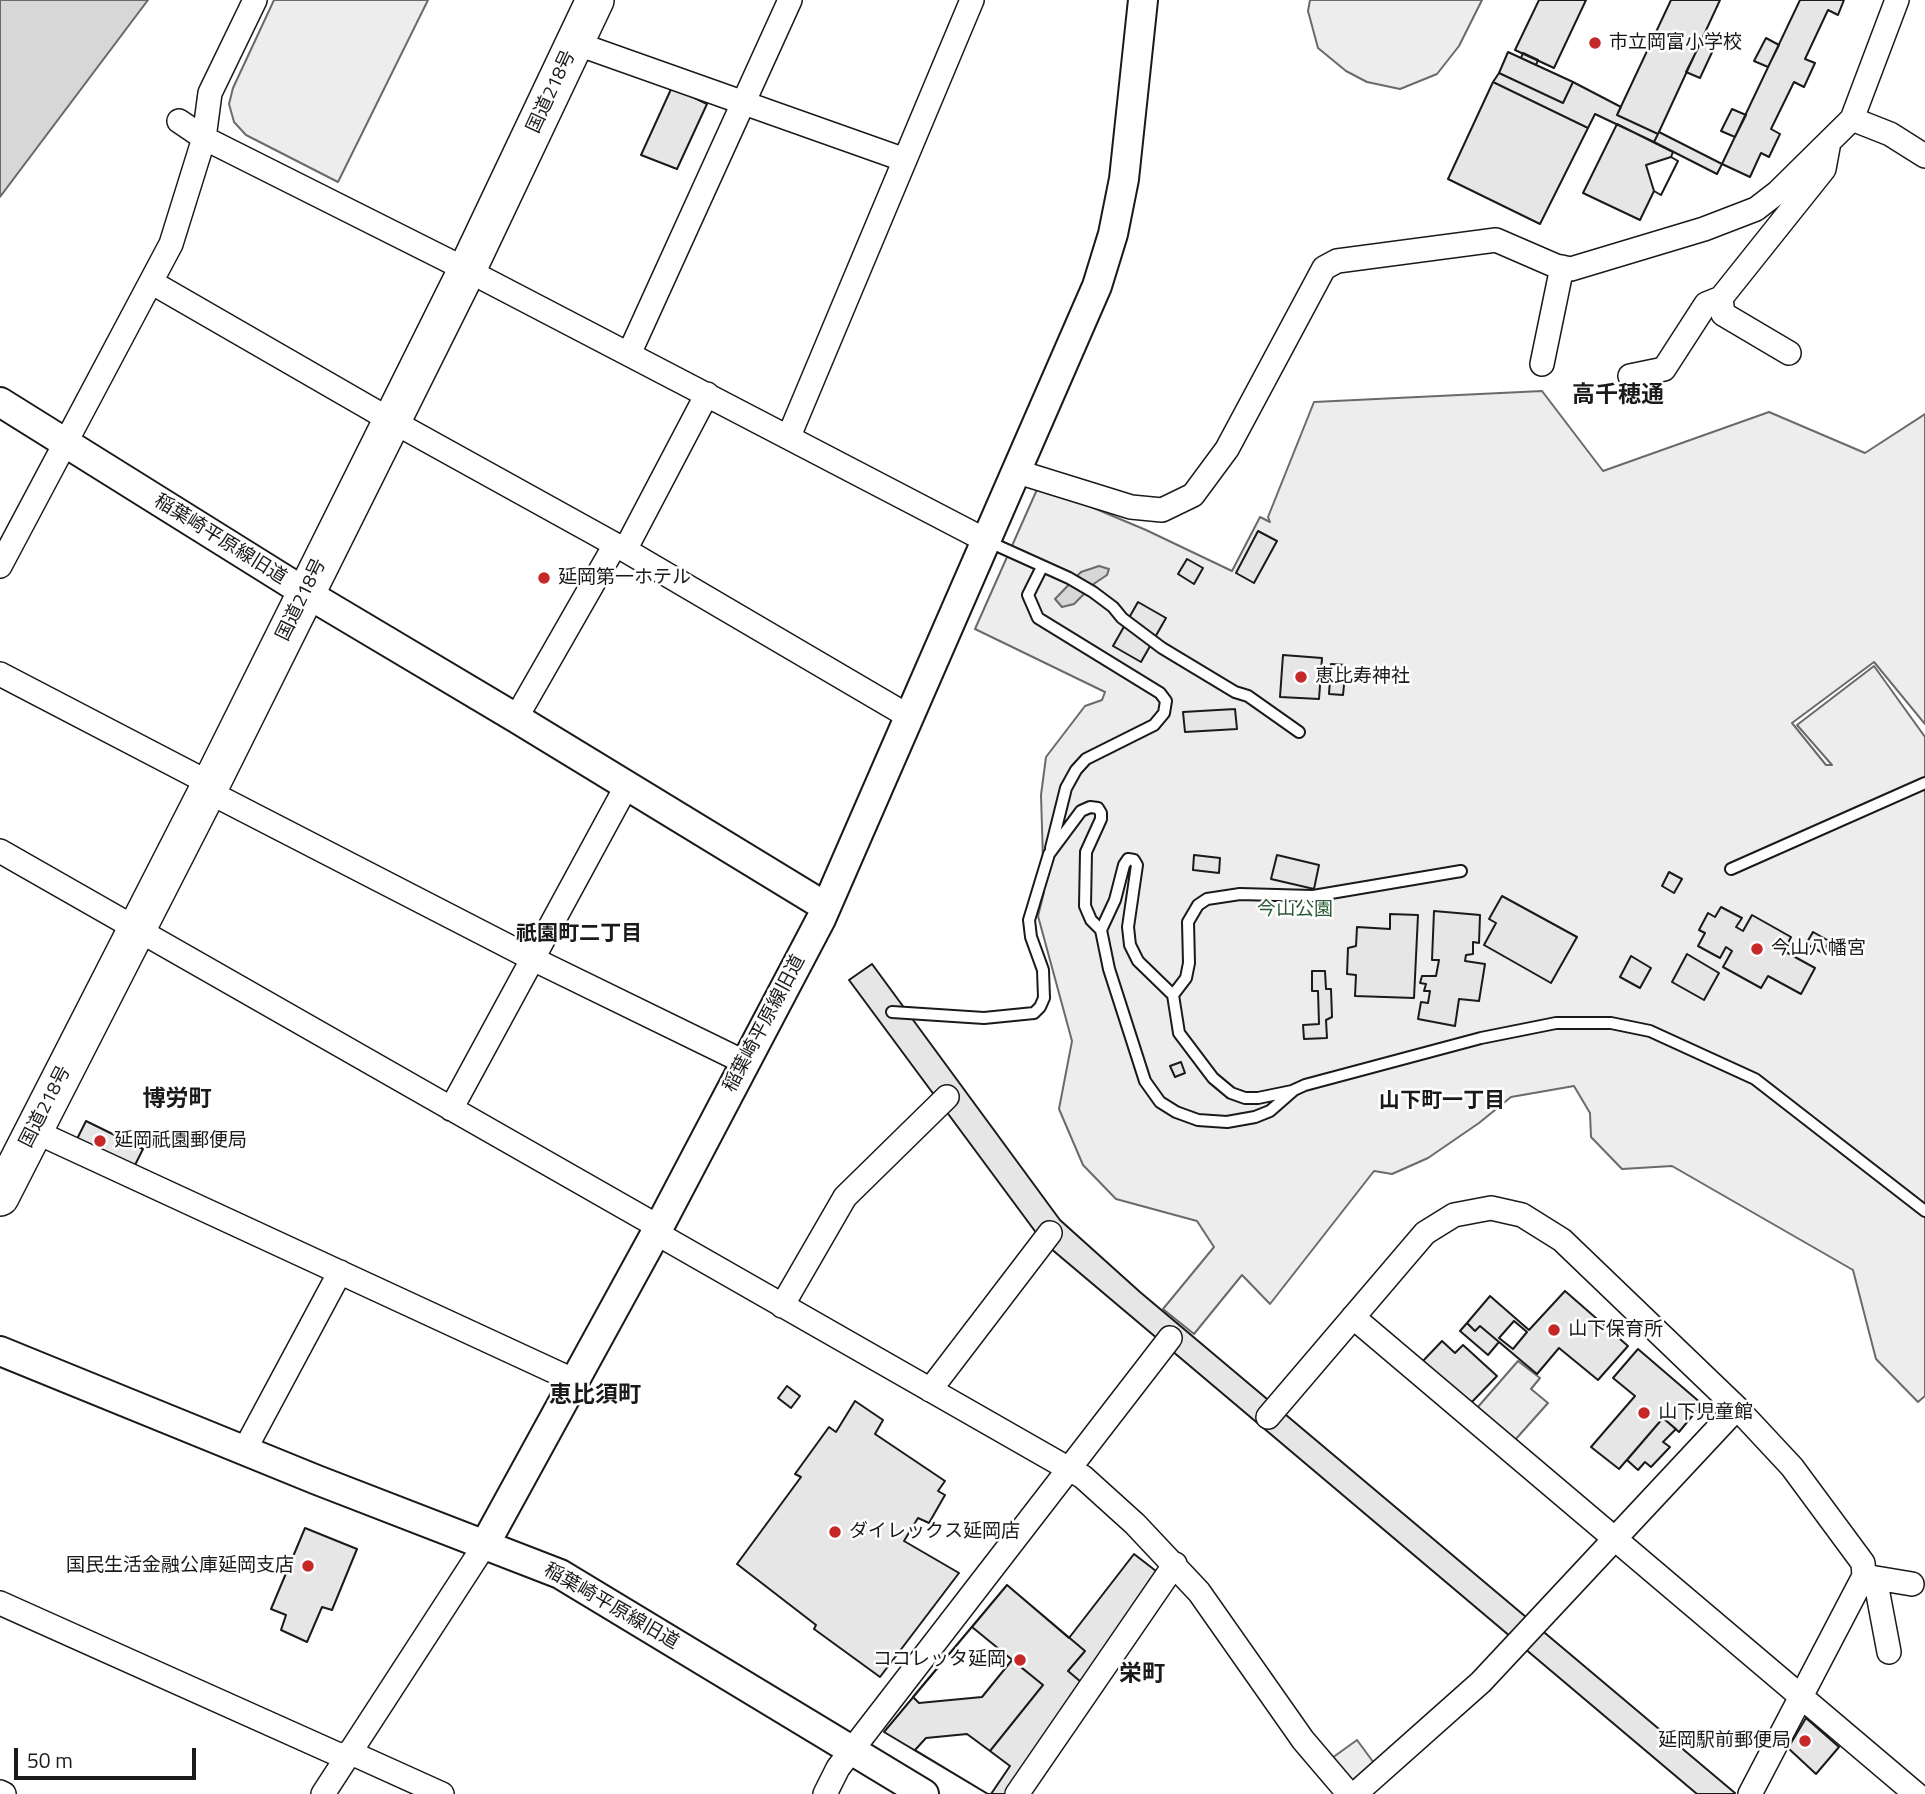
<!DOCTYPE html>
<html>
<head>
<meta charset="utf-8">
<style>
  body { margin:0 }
  #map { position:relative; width:1925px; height:1794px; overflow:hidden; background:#fff; font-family:"Titillium Web",sans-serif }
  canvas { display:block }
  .scale { position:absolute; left:14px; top:1748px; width:182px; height:32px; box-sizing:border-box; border:4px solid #1a1a1a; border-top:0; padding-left:9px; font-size:21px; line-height:24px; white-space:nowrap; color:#1a1a1a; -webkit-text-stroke:5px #fff; paint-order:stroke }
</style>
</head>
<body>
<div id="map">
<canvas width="1925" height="1794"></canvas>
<div class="scale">50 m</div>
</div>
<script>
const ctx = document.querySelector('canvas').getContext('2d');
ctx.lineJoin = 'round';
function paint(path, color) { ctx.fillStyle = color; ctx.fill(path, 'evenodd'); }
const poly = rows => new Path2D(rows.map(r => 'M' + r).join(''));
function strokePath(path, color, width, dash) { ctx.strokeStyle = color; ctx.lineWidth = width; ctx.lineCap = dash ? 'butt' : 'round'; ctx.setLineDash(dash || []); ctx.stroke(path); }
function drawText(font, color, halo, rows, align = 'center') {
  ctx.font = font + ' "Titillium Web","Noto Sans JP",sans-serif'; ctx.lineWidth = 5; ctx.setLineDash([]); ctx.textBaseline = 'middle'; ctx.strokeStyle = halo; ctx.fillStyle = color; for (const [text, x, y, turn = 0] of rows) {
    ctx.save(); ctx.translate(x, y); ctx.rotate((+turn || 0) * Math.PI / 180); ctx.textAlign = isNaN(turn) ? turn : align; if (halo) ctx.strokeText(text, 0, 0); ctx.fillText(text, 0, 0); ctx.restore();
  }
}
const built = poly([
  [274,0,428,0,338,182,246,135,234,122,229,104,233,88,274,0],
  [1310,0,1482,0,1459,46,1437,74,1400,89,1367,82,1346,71,1318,48,1308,11,1310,0],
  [1542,391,1603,471,1769,412,1865,453,1925,414,1925,724,1874,662,1792,723,1826,765,1832,765,1797,725,1874,666,1925,737,1925,1396,1918,1402,1876,1359,1853,1270,1672,1166,1622,1169,1591,1137,1590,1113,1574,1086,1511,1097,1479,1123,1428,1158,1392,1174,1374,1171,1270,1304,1242,1275,1194,1334,1163,1309,1214,1247,1197,1221,1116,1199,1083,1165,1059,1109,1072,1041,1038,916,1044,892,1041,795,1046,757,1085,706,1102,700,1105,692,975,629,1039,485,1146,530,1232,571,1260,517,1270,522,1268,517,1314,402,1542,391],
  [1518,1361,1540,1378,1531,1389,1548,1403,1515,1440,1477,1408,1518,1361],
  [1357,1740,1374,1763,1352,1781,1332,1758,1357,1740]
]);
paint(built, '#ededed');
strokePath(built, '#6a6a6a', 2);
const water = poly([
  [0,0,148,0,0,197,0,0],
  [1099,566,1109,569,1107,575,1095,583,1074,604,1062,607,1055,599,1081,572,1099,566]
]);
paint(water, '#d7d7d7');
strokePath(water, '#6a6a6a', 2);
const building = poly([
  [1539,0,1586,0,1554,68,1515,50,1539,0],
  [1671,0,1720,0,1658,134,1617,115,1671,0],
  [1800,0,1844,0,1838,15,1828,10,1805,59,1815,63,1804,87,1794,82,1771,129,1780,134,1769,157,1761,153,1750,177,1722,164,1800,0],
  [1766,38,1779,45,1768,67,1754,61,1766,38],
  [1701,42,1714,48,1700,78,1686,72,1701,42],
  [1508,52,1573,82,1563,103,1499,73,1508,52],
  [1523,53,1538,60,1536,65,1521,58,1523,53],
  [1499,73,1563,103,1573,82,1621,107,1617,115,1658,134,1654,142,1595,114,1588,128,1493,82,1499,73],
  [1493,82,1588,128,1540,224,1448,179,1493,82],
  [672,87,707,104,677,169,641,155,672,87],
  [1732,109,1746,115,1735,137,1721,131,1732,109],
  [1617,124,1673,152,1671,157,1678,161,1661,195,1654,191,1640,220,1583,193,1617,124],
  [1659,132,1722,164,1717,174,1654,142,1659,132],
  [1671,157,1678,161,1661,195,1654,191,1646,165,1671,157],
  [1258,531,1277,541,1254,583,1236,573,1258,531],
  [1187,559,1203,568,1194,584,1178,574,1187,559],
  [1138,602,1166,618,1141,662,1113,646,1138,602],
  [1283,655,1322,658,1319,699,1280,697,1283,655],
  [1331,664,1346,665,1343,695,1329,694,1331,664],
  [1235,709,1237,729,1185,732,1183,712,1235,709],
  [1194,855,1220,858,1219,873,1193,870,1194,855],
  [1277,855,1319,865,1314,889,1271,879,1277,855],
  [1669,872,1682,879,1674,893,1662,886,1669,872],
  [1502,896,1577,937,1551,983,1484,945,1496,923,1489,919,1502,896],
  [1721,907,1742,918,1736,927,1743,931,1752,915,1791,937,1784,951,1815,968,1801,994,1768,976,1761,988,1723,967,1732,951,1726,947,1720,958,1698,946,1705,933,1699,930,1708,913,1715,917,1721,907],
  [1434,911,1480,915,1479,943,1473,942,1473,954,1466,955,1465,961,1485,964,1479,1001,1459,999,1455,1026,1418,1019,1421,1002,1428,1003,1430,991,1424,991,1426,984,1420,983,1422,976,1436,976,1439,960,1432,960,1434,911],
  [1390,914,1418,915,1414,998,1355,996,1356,975,1347,974,1348,948,1356,946,1357,927,1390,929,1390,914],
  [1813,932,1829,941,1823,953,1806,944,1813,932],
  [1687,954,1719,973,1704,1000,1672,982,1687,954],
  [1631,956,1651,968,1640,988,1620,977,1631,956],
  [872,964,1060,1220,1140,1292,1735,1793,1734,1794,1697,1794,1043,1242,849,980,872,964],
  [1312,971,1325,971,1326,989,1331,989,1332,1017,1326,1020,1327,1038,1304,1039,1303,1025,1319,1024,1318,991,1312,991,1312,971],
  [1181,1062,1185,1073,1175,1077,1170,1066,1181,1062],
  [86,1121,143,1149,133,1169,76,1141,86,1121],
  [1565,1291,1628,1346,1598,1380,1559,1348,1537,1374,1480,1326,1475,1331,1467,1323,1490,1296,1529,1330,1565,1291],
  [1514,1321,1527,1332,1513,1349,1499,1338,1514,1321],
  [1467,1323,1475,1331,1480,1326,1499,1342,1488,1355,1460,1331,1467,1323],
  [1442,1341,1455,1353,1463,1345,1497,1376,1469,1405,1421,1363,1442,1341],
  [1638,1349,1702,1404,1679,1432,1663,1418,1619,1469,1591,1447,1635,1396,1613,1378,1638,1349],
  [787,1386,800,1396,791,1408,778,1398,787,1386],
  [855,1401,883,1420,875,1434,945,1481,938,1491,945,1495,929,1523,918,1518,904,1541,959,1573,880,1677,814,1629,816,1625,737,1564,801,1477,795,1474,829,1427,836,1432,855,1401],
  [1663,1418,1676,1429,1663,1442,1670,1447,1651,1467,1645,1462,1638,1470,1627,1460,1663,1418],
  [305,1528,357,1549,332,1610,322,1607,307,1642,281,1630,286,1615,271,1609,305,1528],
  [1134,1554,1156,1571,1005,1794,988,1794,884,1732,1007,1585,1069,1638,1134,1554],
  [1007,1585,1085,1651,1068,1671,1081,1682,1005,1794,988,1794,915,1750,926,1738,967,1734,990,1751,1043,1685,1012,1660,982,1697,919,1703,913,1697,1007,1585],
  [1007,1585,1085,1651,1068,1671,1081,1682,1005,1794,991,1794,1010,1766,990,1751,1043,1685,972,1627,1007,1585],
  [1806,1718,1839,1747,1816,1774,1788,1748,1806,1718]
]);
paint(building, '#e6e6e6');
strokePath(building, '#1a1a1a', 2);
const service = poly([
  [987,541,1069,578,1093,592,1113,607,1122,618,1162,648,1235,692,1248,696,1299,732],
  [1042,567,1028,595,1038,618,1160,693,1166,701,1164,713,1154,725,1086,759,1076,770,1066,788,1051,848],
  [1731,869,1925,783],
  [1101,930,1115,900,1124,865,1128,859,1134,860,1137,865,1128,927,1130,945,1138,961,1173,995,1179,1033,1213,1078,1231,1093,1245,1098,1258,1098,1292,1091],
  [1173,995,1186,978,1189,963,1188,922,1198,905,1207,899,1240,894,1313,896,1461,871],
  [892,1012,984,1018,1034,1013,1040,1007,1044,998,1043,970,1031,937,1029,920,1049,854,1081,811,1090,807,1098,808,1101,813,1101,819,1086,852,1085,906,1091,920,1101,930,1109,969,1145,1081,1160,1102,1176,1112,1198,1120,1227,1122,1255,1117,1270,1111,1294,1090,1305,1085,1481,1038,1556,1023,1611,1023,1650,1031,1755,1079,1925,1211]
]);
const minor = poly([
  [575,43,905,160],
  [1852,119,1890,134,1925,156],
  [179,121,204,138,467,270,985,540],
  [151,282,392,421,625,550,908,716],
  [1721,298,1723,314,1789,353],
  [629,354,790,0],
  [1542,364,1562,267],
  [1630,376,1664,369,1706,304,1721,298,1824,169,1829,142],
  [789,436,972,0],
  [1015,471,1131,507,1162,510,1193,495,1227,449,1324,268,1337,261,1496,240,1556,266,1571,269,1704,229,1756,209,1778,192,1852,119,1897,0],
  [625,550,707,394],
  [0,566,171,244,204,138,210,93,255,0],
  [0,674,211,784],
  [516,718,615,545],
  [207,791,533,959,744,1062],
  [0,851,659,1227],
  [451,1109,626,787],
  [34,1131,575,1381],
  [656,1233,1083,1477,1135,1524,1199,1592,1303,1740,1349,1794],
  [782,1306,845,1197,947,1097],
  [1353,1317,1916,1794],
  [930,1390,1050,1233],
  [1268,1417,1425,1233,1454,1215,1491,1208,1522,1215,1562,1240,1737,1408,1792,1467,1863,1563,1864,1576,1750,1794],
  [244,1451,340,1272],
  [1864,1576,1912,1584],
  [1875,1578,1889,1652],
  [0,1603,346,1758],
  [349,1752,442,1794],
  [0,1792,4,1794],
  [323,1794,484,1546],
  [825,1794,838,1768,1170,1338],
  [1017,1794,1175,1564],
  [1355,1794,1481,1682,1737,1408]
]);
const tertiary = poly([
  [0,402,306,593,516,718,826,907],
  [0,1351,317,1480,560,1574,924,1794],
  [484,1546,659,1227,821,919,1097,286,1113,234,1124,179,1143,0]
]);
const trunk = poly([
  [0,1197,211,784,467,270,595,0]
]);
strokePath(service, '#1a1a1a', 14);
strokePath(minor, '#1a1a1a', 26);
strokePath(tertiary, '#1a1a1a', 32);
strokePath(trunk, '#1a1a1a', 40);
strokePath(service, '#fff', 10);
strokePath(minor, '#fff', 23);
strokePath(tertiary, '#fff', 28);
strokePath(trunk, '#fff', 37);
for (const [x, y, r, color] of [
  [1595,43,7,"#c62828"],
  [544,578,7,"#c62828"],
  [1301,677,7,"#c62828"],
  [1757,949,7,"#c62828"],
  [100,1141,7,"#c62828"],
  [1554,1330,7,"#c62828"],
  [1644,1413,7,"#c62828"],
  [835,1532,7,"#c62828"],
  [308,1566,7,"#c62828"],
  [1020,1660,7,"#c62828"],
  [1805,1741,7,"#c62828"]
]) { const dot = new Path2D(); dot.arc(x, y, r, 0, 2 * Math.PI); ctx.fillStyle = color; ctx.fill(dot); strokePath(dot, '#fff', 2.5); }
drawText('19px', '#1a1a1a', '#fff', [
  ["市立岡富小学校",1609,43],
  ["延岡第一ホテル",558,578],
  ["恵比寿神社",1315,677],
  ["今山八幡宮",1771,949],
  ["延岡祇園郵便局",114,1141],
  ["山下保育所",1568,1330],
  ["山下児童館",1658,1413],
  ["ダイレックス延岡店",849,1532],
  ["国民生活金融公庫延岡支店",294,1566,"right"],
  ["ココレッタ延岡",1006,1660,"right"],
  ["延岡駅前郵便局",1791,1741,"right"]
], 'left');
drawText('19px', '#1a1a1a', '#fff', [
  ["国道218号",552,92,-65],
  ["稲葉崎平原線旧道",220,540,32],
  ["国道218号",302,600,-64],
  ["稲葉崎平原線旧道",765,1024,-62],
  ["国道218号",46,1107,-63],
  ["稲葉崎平原線旧道",611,1607,30]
]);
drawText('19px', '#2b5a34', '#fff', [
  ["今山公園",1295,910]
]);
drawText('bold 21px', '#1a1a1a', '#fff', [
  ["祇園町二丁目",579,935],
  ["山下町一丁目",1442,1102]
]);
drawText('bold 23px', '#1a1a1a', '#fff', [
  ["高千穂通",1618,396],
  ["博労町",177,1100],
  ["恵比須町",595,1396],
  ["栄町",1142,1675]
]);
</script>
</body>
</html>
